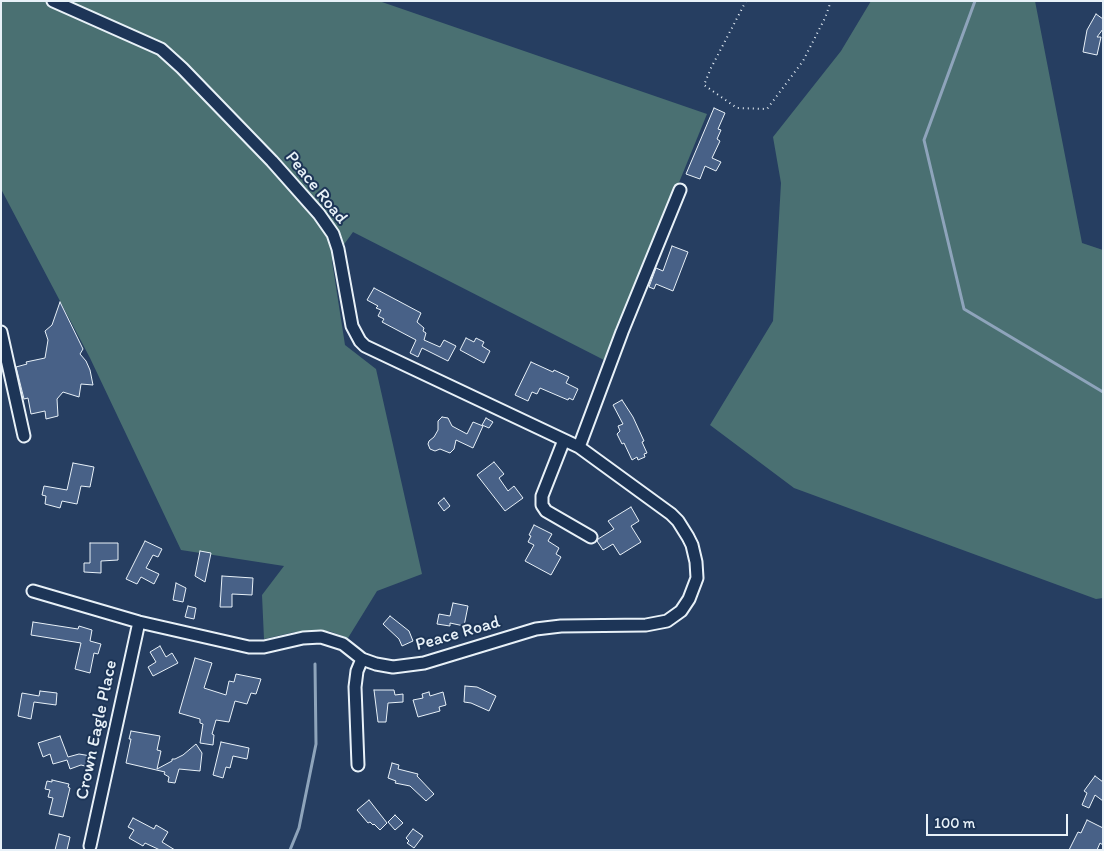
<!DOCTYPE html>
<html>
<head>
<meta charset="utf-8">
<style>
  body { margin:0 }
  #map { position:relative; width:1104px; height:851px; overflow:hidden; background:#263e61; font-family:Itim,sans-serif }
  canvas { display:block }
  .frame { position:absolute; inset:0; border:2px solid #e8f1f8; pointer-events:none }
  .scale { position:absolute; left:926px; top:814px; width:142px; height:22px; box-sizing:border-box; border:2px solid #e8f1f8; border-top:0; padding-left:6px; font-size:15px; line-height:18px; white-space:nowrap; color:#e8f1f8; -webkit-text-stroke:4px #1d3557; paint-order:stroke }
</style>
</head>
<body>
<div id="map">
<canvas width="1104" height="851"></canvas>
<div class="frame"></div>
<div class="scale">100 m</div>
</div>
<script>
const ctx = document.querySelector('canvas').getContext('2d');
ctx.lineJoin = 'round';
function paint(path, color) { ctx.fillStyle = color; ctx.fill(path, 'evenodd'); }
const poly = rows => new Path2D(rows.map(r => 'M' + r).join(''));
function strokePath(path, color, width, dash) { ctx.strokeStyle = color; ctx.lineWidth = width; ctx.lineCap = dash ? 'butt' : 'round'; ctx.setLineDash(dash || []); ctx.stroke(path); }
function drawText(font, color, halo, rows, align = 'center') {
  ctx.font = font + ' Itim,sans-serif'; ctx.lineWidth = 4; ctx.setLineDash([]); ctx.textBaseline = 'middle'; ctx.strokeStyle = halo; ctx.fillStyle = color; for (const [text, x, y, turn = 0] of rows) {
    ctx.save(); ctx.translate(x, y); ctx.rotate((+turn || 0) * Math.PI / 180); ctx.textAlign = isNaN(turn) ? turn : align; if (halo) ctx.strokeText(text, 0, 0); ctx.fillText(text, 0, 0); ctx.restore();
  }
}
paint(poly([
  [1,1,379,1,707,114,606,361,353,232,332,261,345,345,376,369,422,574,377,591,348,638,329,631,295,632,264,639,262,595,284,566,181,550,90,358,1,189],
  [871,1,1035,1,1082,243,1103,250,1103,598,1096,599,794,488,710,425,773,321,781,183,773,137,841,51]
]), '#4a7072');
strokePath(poly([
  [975,1,924,140,964,309,1103,392],
  [290,850,299,828,316,744,315,664]
]), '#8ea4bb', 3);
const building = poly([
  [1096,14,1103,19,1103,29,1097,37,1101,37,1097,55,1083,52,1087,30,1096,14],
  [714,108,725,113,718,129,721,130,717,139,720,141,712,158,721,162,716,171,705,166,700,179,686,174,714,108],
  [672,246,688,252,673,291,656,284,654,289,649,287,656,268,663,271,672,246],
  [374,288,421,313,417,322,424,328,423,331,426,333,424,340,440,347,444,340,456,346,448,361,422,348,418,357,410,353,416,340,382,322,384,319,378,316,381,310,376,308,378,306,367,300,374,288],
  [60,302,83,349,80,354,86,361,90,370,93,385,81,384,79,397,63,392,57,399,58,416,46,419,45,411,31,414,28,398,24,399,16,367,27,364,26,362,45,358,48,340,45,331,52,325,60,302],
  [466,338,474,342,476,338,484,342,482,346,490,351,484,363,460,350,466,338],
  [531,362,553,372,554,370,569,377,566,383,578,389,573,400,569,398,568,400,540,388,537,394,532,392,528,401,515,395,531,362],
  [622,400,633,417,644,441,642,442,647,453,644,454,645,457,638,460,637,457,632,460,624,443,622,444,617,434,620,431,618,426,623,424,613,405,622,400],
  [442,417,448,418,452,426,467,434,473,422,483,426,473,448,456,440,454,449,450,453,440,449,435,451,430,449,428,444,429,441,434,437,438,430,438,421,442,417],
  [486,418,493,422,489,428,482,425,486,418],
  [494,462,504,474,499,478,508,491,514,486,523,498,505,511,477,475,494,462],
  [73,463,94,467,90,487,81,486,77,504,62,501,60,508,45,504,46,496,42,495,44,486,67,490,73,463],
  [444,498,450,506,444,511,438,503,444,498],
  [631,507,639,521,631,526,641,542,620,555,613,544,603,550,597,541,598,539,614,529,608,521,631,507],
  [534,525,552,534,548,541,559,548,556,554,561,557,551,575,525,561,534,545,528,542,531,536,529,535,534,525],
  [145,541,162,549,158,557,153,555,146,568,159,574,154,584,141,577,137,584,126,579,145,541],
  [90,543,118,543,118,560,101,561,101,573,84,572,84,563,90,563,90,543],
  [200,551,211,553,205,582,195,576,200,551],
  [222,576,253,578,252,595,232,594,232,607,220,607,222,576],
  [176,583,186,588,183,602,173,600,176,583],
  [453,603,468,606,464,626,450,623,450,626,437,624,439,614,450,616,453,603],
  [188,606,196,608,194,619,185,617,188,606],
  [390,616,409,631,413,641,402,646,399,639,383,624,390,616],
  [33,622,78,629,79,626,92,630,90,641,101,644,98,654,94,653,90,673,75,669,81,643,31,635,33,622],
  [160,646,166,657,172,653,178,663,153,676,148,667,156,662,150,652,160,646],
  [195,658,212,663,204,688,226,695,229,681,234,682,236,674,261,679,256,694,251,693,247,704,235,701,229,722,216,720,212,734,214,735,213,745,200,743,203,724,200,723,200,719,179,713,195,658],
  [465,686,477,687,496,696,489,711,471,703,464,702,465,686],
  [374,690,394,690,395,695,403,694,403,702,388,703,386,722,378,722,374,690],
  [40,691,57,693,56,705,34,702,31,719,18,716,22,693,39,696,40,691],
  [429,692,430,696,443,692,446,705,439,707,440,711,418,717,413,700,423,698,422,694,429,692],
  [131,731,160,736,157,750,161,751,157,769,172,761,172,759,175,759,183,755,196,744,202,753,200,771,179,769,175,783,168,782,169,777,164,774,165,772,126,763,131,739,129,739,131,731],
  [60,736,68,757,79,754,91,756,89,767,81,765,70,769,67,760,53,764,50,754,43,757,38,743,60,736],
  [221,742,249,748,247,759,233,756,230,768,226,767,223,778,213,775,221,742],
  [392,763,399,765,398,769,418,774,417,776,434,794,426,801,410,786,395,783,396,781,388,778,392,763],
  [1095,776,1103,782,1103,801,1095,795,1089,808,1082,805,1087,793,1084,791,1095,776],
  [52,780,69,784,68,787,70,788,63,817,49,814,53,798,48,797,50,790,45,789,47,781,52,782,52,780],
  [369,800,387,823,380,830,374,824,373,825,370,822,368,823,357,810,369,800],
  [395,815,403,823,395,830,388,822,395,815],
  [133,818,154,829,156,825,168,832,162,842,175,850,160,850,145,843,143,846,129,838,134,830,128,827,133,818],
  [1087,820,1103,828,1103,845,1100,843,1097,850,1069,850,1078,832,1081,833,1087,820],
  [413,829,423,836,414,848,407,843,409,841,406,838,413,829],
  [59,834,70,837,67,850,55,850,59,834]
]);
paint(building, '#486187');
strokePath(building, '#e8f1f8', 1);
const minor = poly([
  [1,332,24,436],
  [564,440,542,496,542,505,546,511,591,537],
  [579,447,622,332,680,190],
  [33,591,139,622,249,647,264,647,303,638,321,637,343,644,362,659,376,664,393,667,424,663,536,629,561,626,646,625,667,621,681,611,689,599,697,578,696,562,692,545,688,537,678,521,671,514,579,447,365,346,360,341,352,326,338,249,333,234,319,214,272,161,182,68,161,49,53,1],
  [358,765,355,687,357,671,362,659],
  [90,846,139,622]
]);
strokePath(minor, '#e8f1f8', 15);
strokePath(poly([
  [746,1,711,68,704,85,737,108,767,109,803,61,825,18,831,1]
]), '#e8f1f8', 2, [1, 4]);
strokePath(minor, '#1d3557', 11);
drawText('18px', '#e8f1f8', '#1d3557', [
  ["Peace Road",316,188,51],
  ["Peace Road",458,634,-16],
  ["Crown Eagle Place",97,730,-78]
]);
</script>
</body>
</html>
